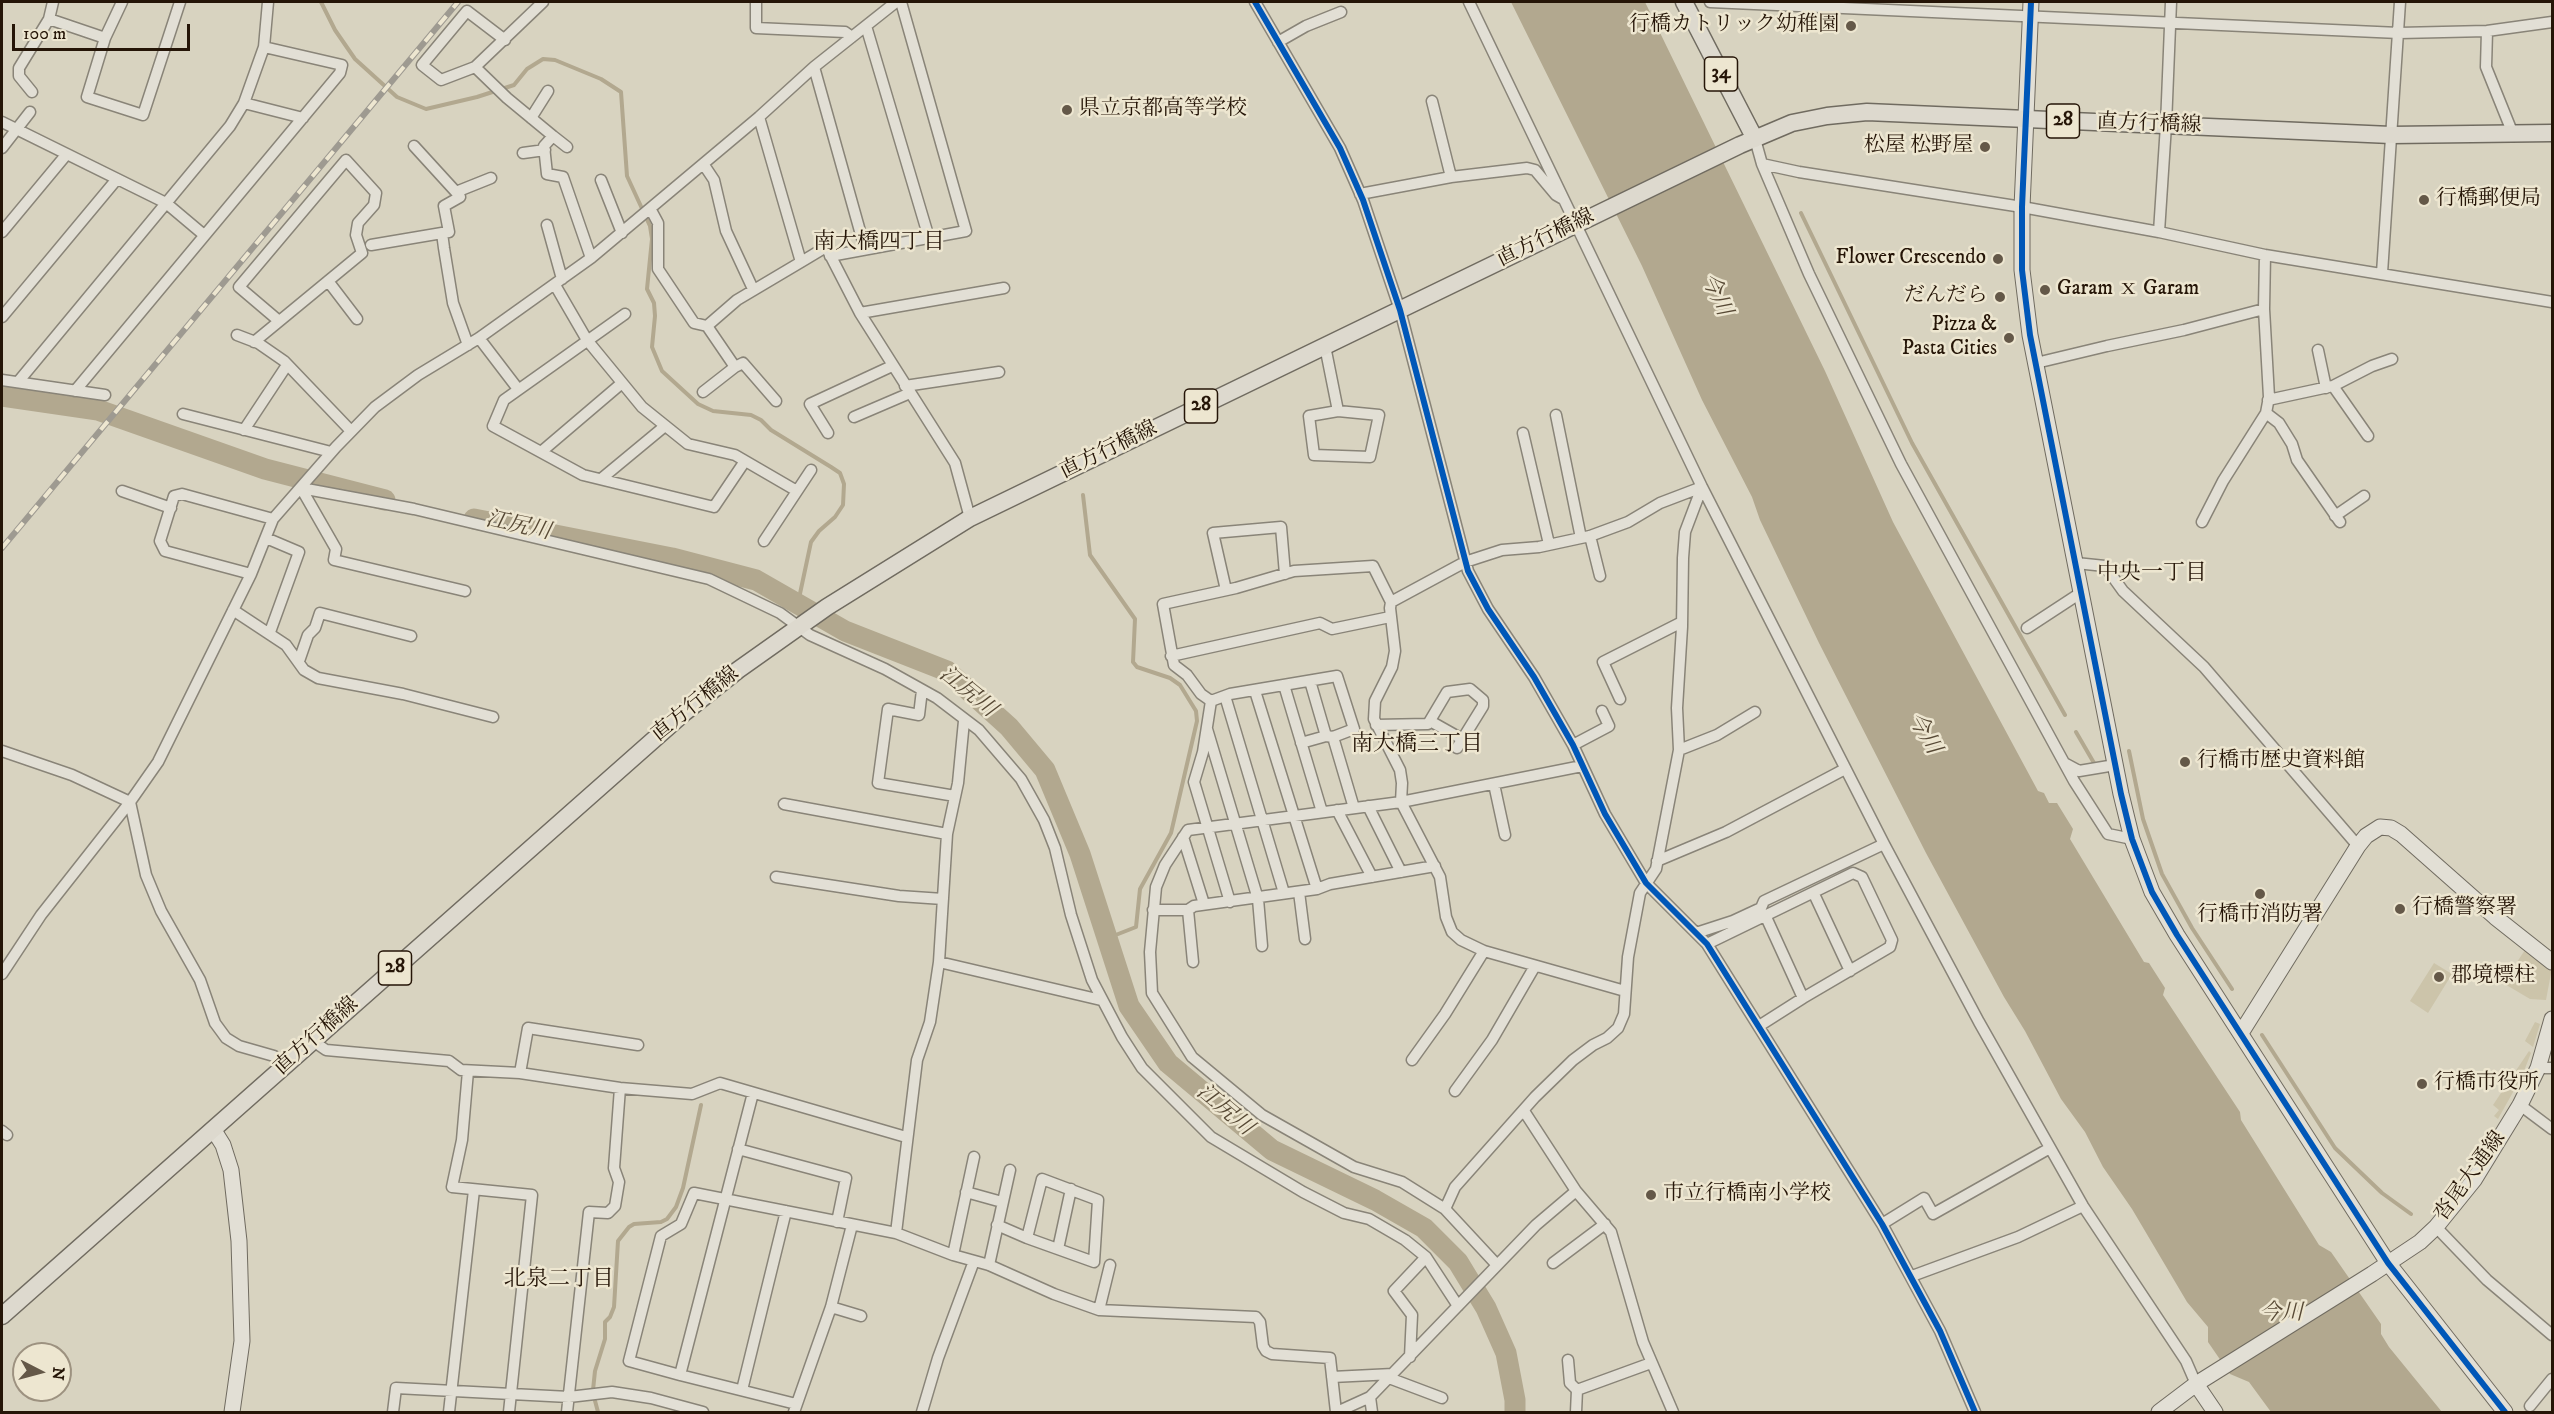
<!DOCTYPE html>
<html>
<head>
<meta charset="utf-8">
<style>
  body { margin:0 }
  #map { position:relative; width:2554px; height:1414px; overflow:hidden; background:#d8d3c0; font-family:"IM FELL DW Pica",serif }
  canvas { display:block }
  .frame { position:absolute; inset:0; border:3px solid #251507; pointer-events:none }
  .north { position:absolute; left:12px; top:1342px; width:60px; height:60px; box-sizing:border-box; background:#ede6d0; border:2px solid #9d9280; border-radius:50%; rotate:96deg; font-size:16px; font-weight:700; line-height:24px; text-align:center; color:#251507 }
  .north::after { content:''; display:block; margin:auto; width:21px; height:27px; background:#645848; clip-path:polygon(50% 0,100% 100%,50% 72%,0 100%) }
  .scale { position:absolute; left:12px; top:24px; width:178px; height:27px; box-sizing:border-box; border:3px solid #251507; border-top:0; padding-left:8px; font-size:18px; line-height:21px; white-space:nowrap; color:#251507; -webkit-text-stroke:4px #ede6d0; paint-order:stroke }
</style>
</head>
<body>
<div id="map">
<canvas width="2554" height="1414"></canvas>
<div class="frame"></div>
<div class="north">N</div>
<div class="scale">100 m</div>
</div>
<script>
const ctx = document.querySelector('canvas').getContext('2d');
ctx.lineJoin = 'round';
function paint(path, color) { ctx.fillStyle = color; ctx.fill(path, 'evenodd'); }
const poly = rows => new Path2D(rows.map(r => 'M' + r).join(''));
function strokePath(path, color, width, dash) { ctx.strokeStyle = color; ctx.lineWidth = width; ctx.lineCap = dash ? 'butt' : 'round'; ctx.setLineDash(dash || []); ctx.stroke(path); }
function drawText(font, color, halo, rows, align = 'center') {
  ctx.font = font + ' "IM FELL DW Pica","Noto Serif JP",serif'; ctx.lineWidth = 5; ctx.setLineDash([]); ctx.textBaseline = 'middle'; ctx.strokeStyle = halo; ctx.fillStyle = color; for (const [text, x, y, turn = 0] of rows) {
    ctx.save(); ctx.translate(x, y); ctx.rotate((+turn || 0) * Math.PI / 180); ctx.textAlign = isNaN(turn) ? turn : align; if (halo) ctx.strokeText(text, 0, 0); ctx.fillText(text, 0, 0); ctx.restore();
  }
}
paint(poly([
  [2525,950,2552,968,2546,1000,2530,999,2503,983],
  [2434,963,2452,974,2428,1013,2410,1001],
  [2535,1022,2540,1024,2533,1047,2525,1041],
  [2529,1051,2531,1053,2522,1076,2498,1119,2494,1116,2499,1110,2493,1105]
]), '#ccc4aa');
paint(poly([
  [1511,2,1645,2,1825,371,1893,522,2038,791,2044,793,2049,803,2057,803,2073,829,2070,839,2144,962,2149,963,2165,988,2163,995,2240,1112,2241,1120,2319,1245,2331,1252,2381,1324,2381,1334,2389,1347,2442,1412,2271,1412,2249,1382,2230,1374,2208,1342,2208,1327,2187,1302,2132,1209,2103,1167,2085,1132,2061,1099,2025,1031,2004,997,1926,853,1819,643,1760,520,1752,497,1702,400,1642,266]
]), '#b2a88f');
strokePath(poly([
  [321,2,335,30,355,59,397,97,426,109,477,97,514,85,527,69,543,59,555,60,601,79,621,92,627,176,650,226,652,239,647,289,654,303,655,316,652,347,662,371,698,404,713,411,751,415,761,420,771,430,831,467,840,473,844,484,843,505,835,517,819,531,811,542,798,603],
  [1801,213,1912,443,2065,715],
  [1083,495,1090,555,1135,619,1133,662,1137,667,1170,678,1180,685,1196,711,1197,721,1171,833,1140,889,1136,927,1108,938],
  [2076,732,2094,763],
  [2129,751,2143,819,2162,874,2192,928,2232,989],
  [2262,1035,2335,1148,2382,1193,2411,1214],
  [593,1390,595,1371,605,1339,605,1322,610,1317,614,1307,618,1241,629,1227,634,1224,661,1222,667,1219,676,1207,683,1188,701,1105],
  [594,1397,598,1412]
]), '#b2a88f', 4);
strokePath(poly([
  [2,396,98,410,265,469,385,500],
  [474,519,672,558,756,580,845,631,947,671,1009,727,1045,770,1080,854,1129,1006,1168,1063,1272,1150,1375,1200,1424,1228,1458,1262,1486,1308,1506,1353,1515,1400,1515,1412]
]), '#b2a88f', 21);
const street = poly([
  [53,2,49,19,105,38],
  [122,2,105,38,87,97,143,115,180,2],
  [543,2,475,67,507,98,553,136,544,146,547,174,563,177,591,258],
  [756,2,756,28,845,32,852,37],
  [1255,2,1340,148,1363,200,1400,310,1468,571,1488,609,1534,677,1573,745,1605,814,1646,883,1707,944,1882,1224,1940,1331,1975,1412],
  [1469,2,1702,487,1884,844,1979,1022,2083,1206,2186,1361,2196,1384],
  [1710,2,2399,33,2487,31,2552,22],
  [866,26,929,238],
  [2487,31,2486,67,2513,134],
  [1278,42,1306,26,1341,12],
  [475,67,441,80,422,65,467,11,505,40],
  [814,67,865,249],
  [32,92,19,76,19,68,49,19],
  [1432,101,1451,177],
  [244,103,303,118],
  [759,117,801,262,826,247,860,313,955,463,970,518],
  [531,118,548,91],
  [2,122,166,203,204,235],
  [553,136,567,147],
  [1755,139,1762,164,1809,274,1901,464,2074,781,2108,834,2132,839],
  [414,146,456,192],
  [2,148,30,112],
  [523,153,545,150],
  [1762,164,1799,172,2022,207,2159,232,2265,255,2552,302],
  [704,165,714,180,726,231,753,289],
  [601,180,622,233],
  [1360,194,1451,177,1527,168,1535,170,1556,195,1563,199],
  [651,210,658,223,658,269,694,323,707,326,737,300,801,262],
  [547,225,562,279],
  [2,232,66,155],
  [2159,232,2166,125,2171,2],
  [371,245,442,233],
  [830,256,966,231,901,2],
  [2382,273,2400,2],
  [328,281,357,319],
  [555,285,587,340,642,407,688,444,735,455,797,491],
  [860,313,1004,288],
  [625,314,504,400,493,426,583,475,714,507,745,461],
  [2,317,117,179],
  [707,326,735,367,743,363,776,401],
  [237,335,258,343,284,361,351,431],
  [479,338,518,389],
  [254,342,362,253,356,235,358,223,374,205,376,193,346,160,239,287,279,321],
  [468,345,453,303,444,248,442,233,449,232,444,206,460,197,456,192,491,178],
  [1325,346,1338,411,1379,415,1370,457,1314,455,1309,416,1338,411],
  [2318,350,2326,388],
  [2036,363,2107,346,2184,330,2264,309],
  [2,380,105,395],
  [18,382,230,126,244,103,264,47,268,2],
  [905,386,999,372],
  [2333,386,2372,366,2392,359],
  [75,391,340,73,342,65,264,47],
  [703,392,735,367],
  [2268,400,2333,386,2368,436],
  [2266,413,2279,423,2292,444,2297,460,2340,522],
  [183,414,331,452],
  [1556,415,1581,538],
  [854,417,910,393],
  [244,430,287,365],
  [828,433,810,404,892,366],
  [1523,433,1549,544],
  [541,452,622,383],
  [601,479,665,426],
  [301,488,414,509,709,579,780,613,810,635,885,669,937,698,979,730,1021,779,1044,820,1055,848,1071,915,1092,980,1122,1037,1142,1068,1211,1137,1303,1192,1344,1213,1369,1219,1405,1240,1426,1257,1458,1306],
  [301,488,336,549,334,560,465,591],
  [122,491,171,508],
  [2335,516,2364,496],
  [2202,522,2223,481,2266,413,2269,397,2264,309,2265,255],
  [1590,536,1600,576],
  [266,538,299,552,270,632],
  [764,541,811,470],
  [2076,563,2105,566,2123,591,2204,667,2358,846],
  [251,574,165,551,160,541,174,496,182,494,273,519],
  [1226,590,1213,533,1281,527,1285,574],
  [1391,602,1465,562,1502,550,1539,547,1590,536,1628,522,1660,503,1702,487],
  [233,610,286,645,304,670,318,678,403,694,493,717],
  [2027,628,2082,592],
  [1171,656,1320,623,1332,629,1390,617],
  [299,661,308,635,315,628,320,613,411,636],
  [1284,685,1322,812],
  [922,690,919,715,888,709,878,783,955,796],
  [1255,691,1317,889],
  [1225,696,1284,893],
  [1620,699,1603,662,1682,622],
  [1211,701,1201,694,1187,675,1174,665,1163,604,1236,588,1294,571,1373,566,1391,602,1390,608,1395,651,1392,667,1375,701,1374,719,1400,770,1402,783,1401,802,1440,877,1446,917,1452,932,1461,940,1484,951,1625,991],
  [1211,701,1230,694,1337,676,1354,729,1333,737,1326,736],
  [1211,701,1203,752,1194,782,1230,902],
  [1430,721,1462,739],
  [1376,725,1428,724,1447,692,1470,689,1483,700,1483,706,1457,748],
  [1207,729,1258,899,1262,946],
  [1333,737,1354,808],
  [1301,743,1326,736,1310,681],
  [1573,745,1609,726,1602,711],
  [1679,750,1717,735,1755,712],
  [2,751,72,775,130,802],
  [2066,764,2079,771,2115,765],
  [1494,784,1505,835],
  [130,802,146,875,161,911,200,980,215,1023,226,1038,239,1046,274,1056,285,1066],
  [784,804,947,834],
  [1368,806,1401,872],
  [1337,810,1372,877],
  [1183,837,1204,904],
  [1657,861,1726,832,1845,769],
  [776,877,899,896,943,899],
  [1299,892,1305,939],
  [1814,894,1850,971],
  [1153,910,1188,910,1194,906,1317,889,1330,884,1435,866],
  [1188,910,1193,962],
  [1766,917,1803,998],
  [1696,933,1733,921,1761,908,1764,901,1884,844],
  [1707,944,1853,873,1862,877,1892,940,1890,947,1803,998,1759,1026],
  [939,962,1101,1000],
  [2,974,41,915,130,802,158,762,251,574,273,519,336,447,375,407,418,375,479,338,591,258,759,117,814,67,896,2],
  [313,1041,326,1050,449,1061,461,1070,520,1073,620,1088,692,1094,720,1083,906,1137],
  [1412,1060,1445,1014,1484,951],
  [2538,1068,2552,1068],
  [468,1071,462,1140,452,1187,532,1195,509,1412],
  [520,1073,528,1028,638,1045],
  [1455,1091,1492,1040,1535,966],
  [753,1093,680,1375,796,1404],
  [2520,1105,2552,1129],
  [1524,1111,1576,1191,1611,1232,1643,1342,1673,1412],
  [2,1131,7,1135],
  [738,1149,846,1178,837,1222],
  [966,1192,1002,1202],
  [1445,1209,1455,1187,1535,1097,1573,1060,1593,1045,1607,1038,1618,1028,1624,1014,1628,957,1640,893,1656,869,1679,750,1677,708,1682,627,1683,558,1685,532,1702,487],
  [1882,1224,1924,1198,1933,1214,2050,1148],
  [997,1225,1027,1238,1094,1262,1098,1200,1042,1179,1027,1238],
  [2436,1227,2487,1280,2552,1335],
  [896,1233,917,1060,930,1022,939,962,947,834,958,783,964,721],
  [1058,1249,1071,1189],
  [953,1255,974,1157],
  [1553,1263,1605,1224],
  [989,1265,1010,1170],
  [1497,1265,1445,1209,1402,1182,1354,1167,1262,1115,1192,1057,1152,993,1150,952,1156,887,1165,865,1188,830,1401,802,1582,766],
  [1912,1276,2018,1237,2083,1206],
  [831,1307,861,1316],
  [1099,1310,1110,1265],
  [1410,1357,1412,1315,1394,1291,1426,1257],
  [1568,1360,1570,1383,1577,1390],
  [680,1375,629,1361,661,1236,681,1224,694,1193,896,1233,953,1255,989,1265,1054,1294,1099,1310,1256,1317,1260,1322,1263,1346,1266,1351,1272,1354,1330,1358,1336,1412],
  [1332,1377,1393,1374],
  [1389,1378,1442,1398],
  [742,1390,786,1211],
  [1370,1397,1372,1412],
  [2530,1406,2552,1379],
  [393,1412,396,1388,569,1397,612,1392,651,1398,703,1412],
  [449,1412,474,1190],
  [567,1412,589,1212,608,1213,615,1206,619,1182,614,1168,620,1088],
  [794,1412,831,1307,852,1225],
  [922,1412,938,1358,974,1261],
  [1337,1412,1370,1397,1536,1225,1576,1191],
  [1576,1412,1577,1390,1651,1363]
]);
const secondary = poly([
  [2031,2,2022,207,2022,270,2030,335,2121,794,2132,839,2152,892,2177,935,2388,1263,2505,1412],
  [2241,1033,2358,846,2366,836,2380,827,2391,828,2401,834,2495,917,2552,962],
  [213,1129,223,1145,231,1170,239,1241,242,1341,232,1412],
  [2196,1384,2215,1412],
  [2159,1412,2196,1384,2372,1274,2420,1242,2436,1227,2474,1180,2520,1105,2538,1068,2552,1019]
]);
const primary = poly([
  [1684,2,1755,139],
  [2,1316,685,712,738,670,827,607,970,518,1740,145,1792,123,1827,116,1867,112,2391,135,2552,133]
]);
strokePath(street, '#898478', 13);
strokePath(secondary, '#706b60', 17);
strokePath(primary, '#706b60', 19);
strokePath(street, '#e2dfd5', 10);
strokePath(secondary, '#e2dfd5', 15);
strokePath(primary, '#ddd9ce', 16);
const rail = poly([
  [2,548,458,2]
]);
strokePath(rail, '#9e9a91', 6);
strokePath(rail, '#ede6d0', 4, [11]);
strokePath(poly([
  [1255,2,1340,148,1363,200,1400,310,1468,571,1488,609,1534,677,1573,745,1605,814,1646,883,1707,944,1882,1224,1940,1331,1975,1412],
  [2031,2,2022,207,2022,270,2030,335,2121,794,2132,839,2152,892,2177,935,2388,1263,2505,1412]
]), '#0057b8', 6);
for (const [x, y, r, color] of [
  [1851,26,6,"#645848"],
  [1067,110,6,"#645848"],
  [1985,147,6,"#645848"],
  [2424,200,6,"#645848"],
  [1998,259,6,"#645848"],
  [2045,290,6,"#645848"],
  [2000,297,6,"#645848"],
  [2009,338,6,"#645848"],
  [2185,762,6,"#645848"],
  [2260,894,6,"#645848"],
  [2400,909,6,"#645848"],
  [2439,977,6,"#645848"],
  [2422,1084,6,"#645848"],
  [1651,1195,6,"#645848"]
]) { const dot = new Path2D(); dot.arc(x, y, r, 0, 2 * Math.PI); ctx.fillStyle = color; ctx.fill(dot); strokePath(dot, '#ede6d0', 2); }
for (const [x, y, w] of [
  [1721,74,33],
  [2063,121,33],
  [1201,406,33],
  [395,968,33]
]) { const box = new Path2D(); box.roundRect(x - w / 2, y - 17, w, 34, 4.5); ctx.fillStyle = '#ede6d0'; ctx.fill(box); strokePath(box, '#251507', 1.5); }
drawText('bold 20px', '#251507', null, [
  ["34",1721,74],
  ["28",2063,121],
  ["28",1201,406],
  ["28",395,968]
]);
drawText('21px', '#251507', '#ede6d0', [
  ["行橋カトリック幼稚園",1839,26,"right"],
  ["県立京都高等学校",1079,110],
  ["松屋 松野屋",1973,147,"right"],
  ["行橋郵便局",2436,200],
  ["Flower Crescendo",1986,259,"right"],
  ["Garam ｘ Garam",2057,290],
  ["だんだら",1988,297,"right"],
  ["Pizza &",1997,326,"right"],
  ["Pasta Cities",1997,350,"right"],
  ["行橋市歴史資料館",2197,762],
  ["行橋警察署",2412,909],
  ["行橋市消防署",2260,916,"center"],
  ["郡境標柱",2451,977],
  ["行橋市役所",2434,1084],
  ["市立行橋南小学校",1663,1195]
], 'left');
drawText('21px', '#251507', '#ede6d0', [
  ["直方行橋線",2149,125,2],
  ["直方行橋線",1546,239,-26],
  ["直方行橋線",1109,451,-26],
  ["直方行橋線",696,705,-39],
  ["直方行橋線",317,1037,-42],
  ["沓尾大通線",2471,1177,-54]
]);
drawText('22px', '#251507', '#ede6d0', [
  ["南大橋四丁目",879,243],
  ["中央一丁目",2152,574],
  ["南大橋三丁目",1417,745],
  ["北泉二丁目",559,1280]
]);
drawText('italic 22px', '#574935', '#ede6d0', [
  ["今川",1715,295,65],
  ["江尻川",518,527,12],
  ["江尻川",967,693,39],
  ["今川",1923,734,60],
  ["江尻川",1224,1111,40],
  ["今川",2281,1314]
]);
</script>
</body>
</html>
